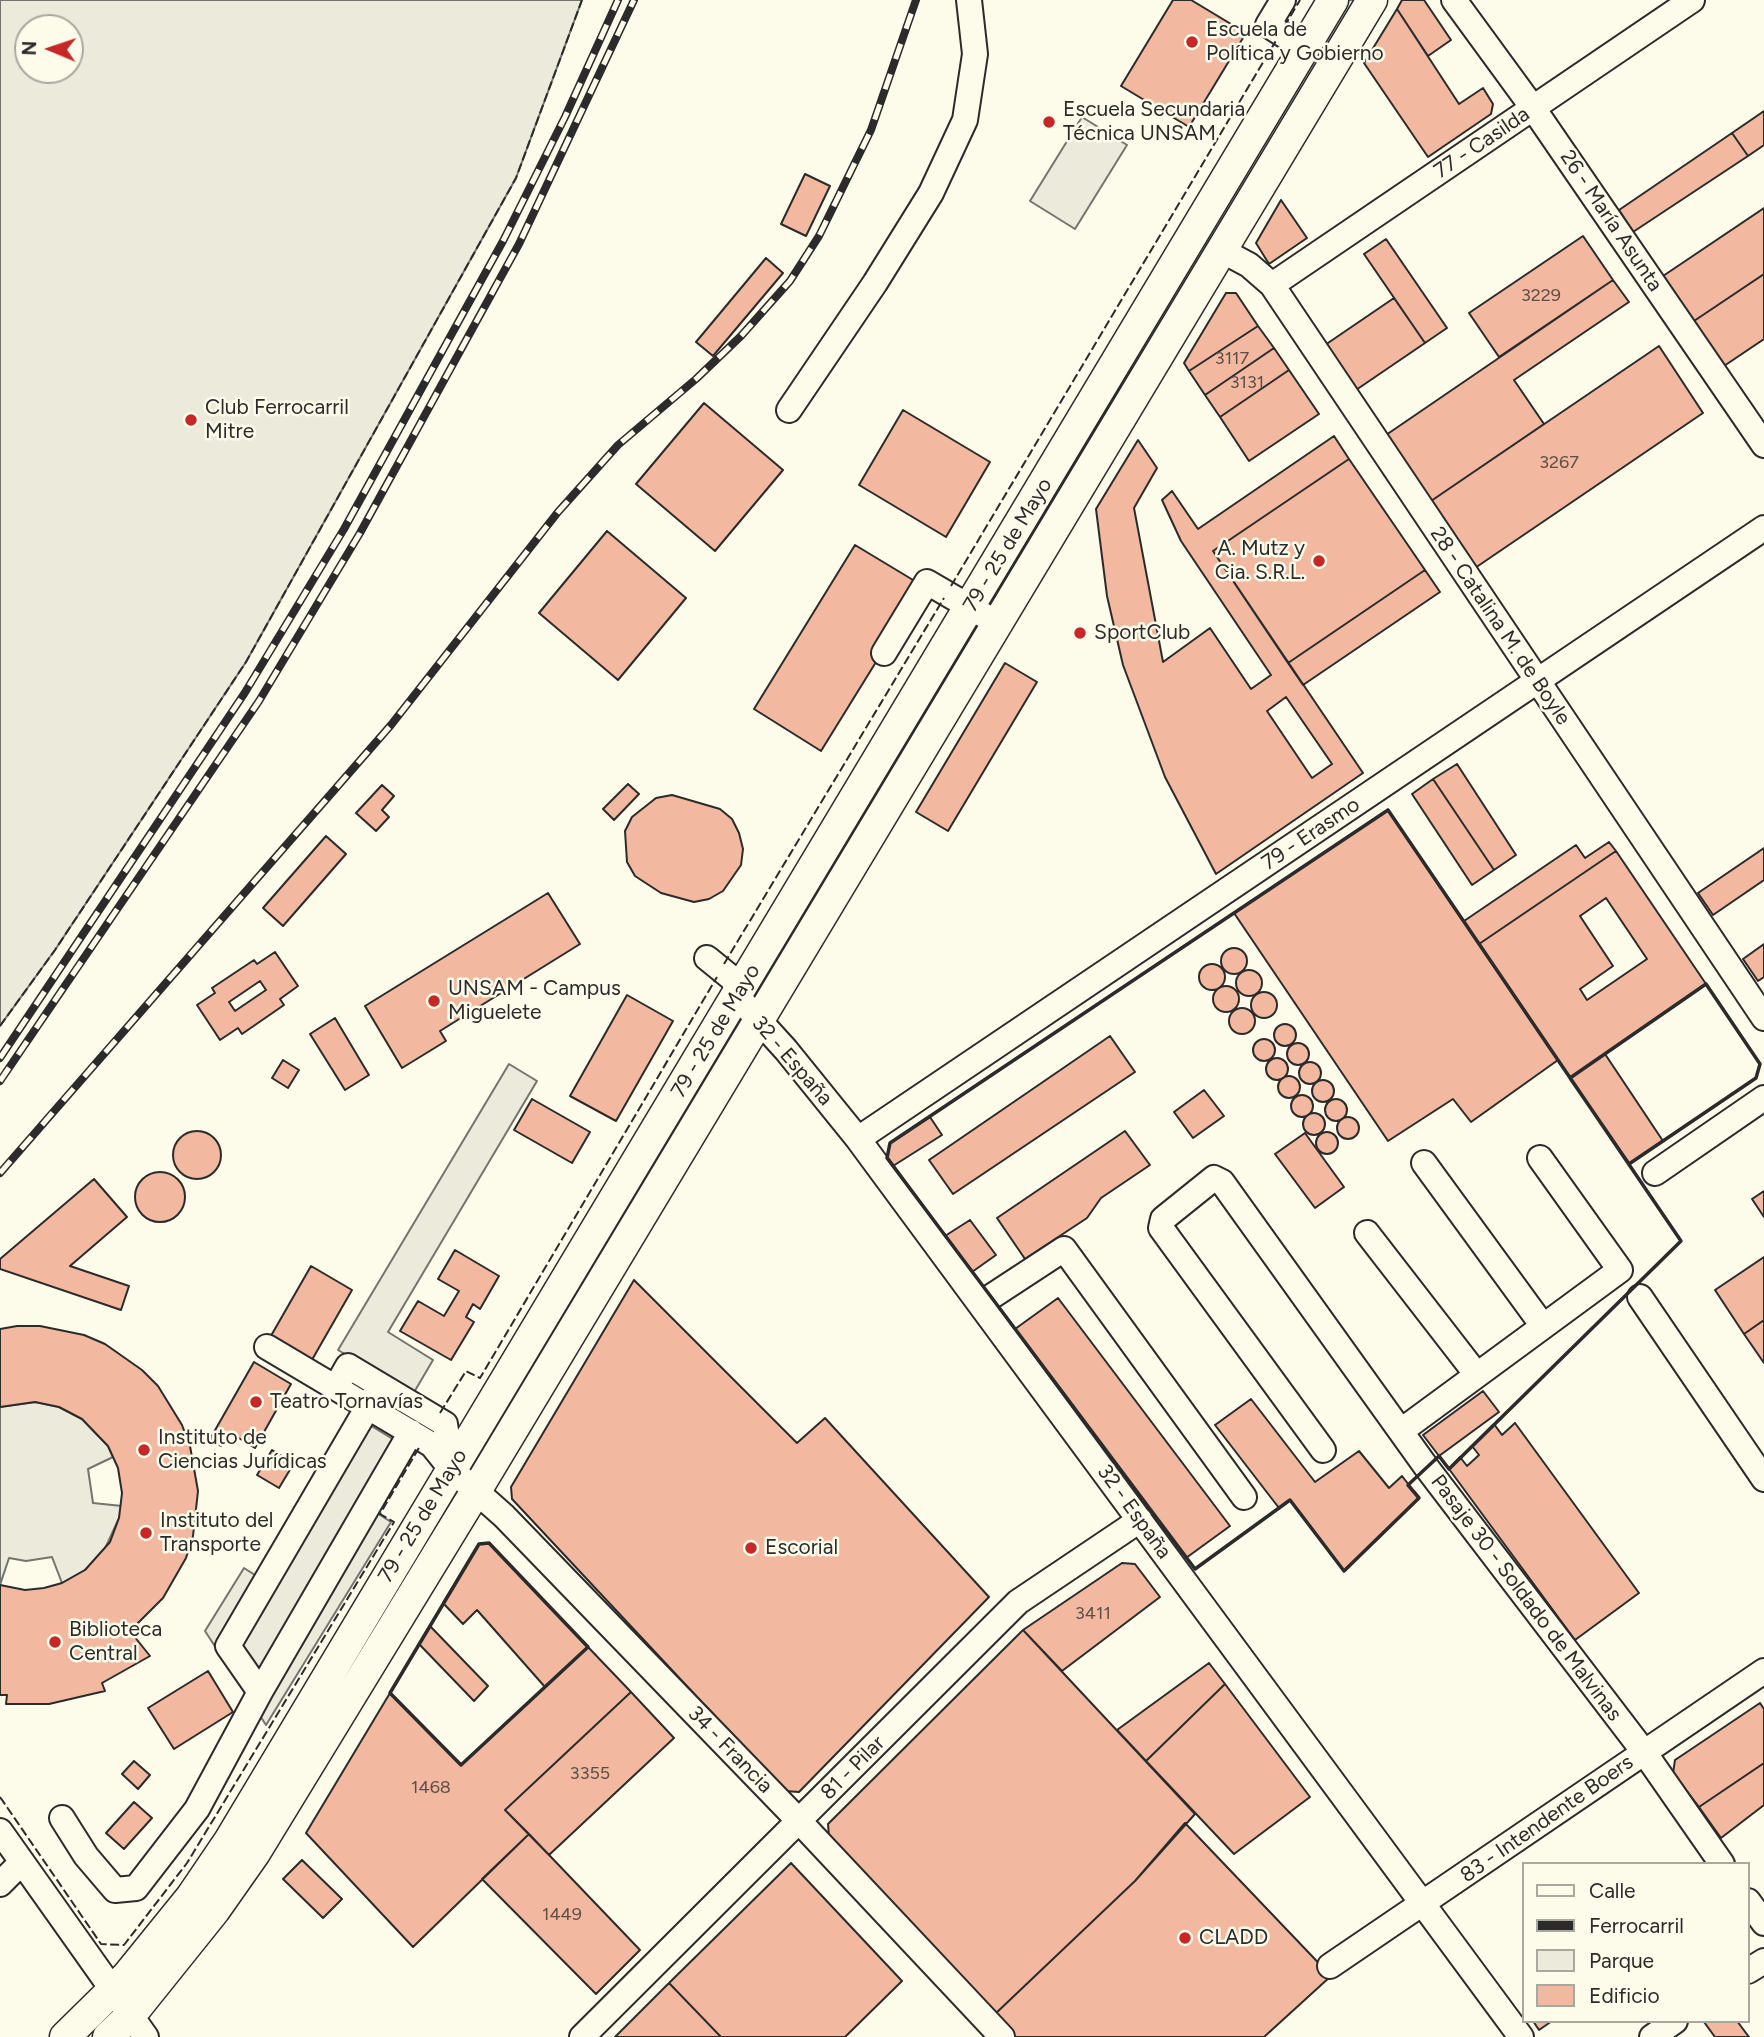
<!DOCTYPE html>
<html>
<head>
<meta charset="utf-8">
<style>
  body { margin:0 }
  #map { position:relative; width:1764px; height:2037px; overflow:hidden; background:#fdfbea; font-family:Figtree,sans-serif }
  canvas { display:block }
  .legend { position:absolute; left:1522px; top:1862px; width:228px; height:161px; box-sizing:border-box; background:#fdfbea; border:2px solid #a9a89e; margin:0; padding:9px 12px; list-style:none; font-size:21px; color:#2b2b2b }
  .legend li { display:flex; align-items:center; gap:14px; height:35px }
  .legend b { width:35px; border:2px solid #a9a89e }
  .north { position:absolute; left:14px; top:14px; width:70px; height:70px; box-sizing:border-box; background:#fdfbea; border:2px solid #a9a89e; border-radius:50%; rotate:272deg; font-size:19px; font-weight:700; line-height:28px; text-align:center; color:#2b2b2b }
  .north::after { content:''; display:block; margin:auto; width:24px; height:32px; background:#c62828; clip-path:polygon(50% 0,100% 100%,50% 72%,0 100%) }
</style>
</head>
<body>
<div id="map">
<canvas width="1764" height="2037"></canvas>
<ul class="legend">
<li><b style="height:9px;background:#fdfbea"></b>Calle</li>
<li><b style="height:9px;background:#2b2b2b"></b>Ferrocarril</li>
<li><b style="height:19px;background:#ecebdb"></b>Parque</li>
<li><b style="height:19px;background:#f2b8a0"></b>Edificio</li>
</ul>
<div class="north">N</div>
</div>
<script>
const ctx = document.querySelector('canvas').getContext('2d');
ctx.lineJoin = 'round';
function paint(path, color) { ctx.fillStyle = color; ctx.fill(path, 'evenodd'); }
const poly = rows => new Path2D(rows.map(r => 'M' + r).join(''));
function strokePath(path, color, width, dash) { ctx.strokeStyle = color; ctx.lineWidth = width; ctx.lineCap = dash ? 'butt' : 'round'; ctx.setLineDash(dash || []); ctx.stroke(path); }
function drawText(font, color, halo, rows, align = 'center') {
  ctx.font = font + ' Figtree,sans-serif'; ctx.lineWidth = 5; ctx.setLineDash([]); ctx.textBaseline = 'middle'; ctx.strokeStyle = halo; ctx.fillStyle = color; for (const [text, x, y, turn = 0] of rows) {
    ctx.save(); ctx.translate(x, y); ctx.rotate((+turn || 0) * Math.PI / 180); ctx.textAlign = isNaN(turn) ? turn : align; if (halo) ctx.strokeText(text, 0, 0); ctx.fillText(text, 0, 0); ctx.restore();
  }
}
const green = poly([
  [0,0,582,0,516,178,246,662,55,950,0,1026,0,0],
  [28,28,70,28,70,70,28,70,28,28],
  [1349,0,1358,0,998,595,994,592,1349,0],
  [1082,117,1127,145,1075,229,1030,201,1082,117],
  [966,640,970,643,780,959,776,957,966,640],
  [720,1050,726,1053,499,1427,493,1424,720,1050],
  [35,1402,59,1407,82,1419,108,1446,113,1457,88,1469,93,1503,122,1506,119,1518,103,1553,85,1570,62,1583,52,1557,26,1561,9,1558,0,1585,0,1407,35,1402]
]);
paint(green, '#ecebdb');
strokePath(green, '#74746e', 2);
const parking = poly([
  [509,1064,537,1081,388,1332,433,1360,413,1394,338,1350,509,1064],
  [355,1416,414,1452,377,1513,391,1522,266,1725,205,1631,244,1568,258,1577,355,1416]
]);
paint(parking, '#eceadb');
strokePath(parking, '#74746e', 2);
const building = poly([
  [1173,0,1191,0,1246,33,1189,127,1121,86,1173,0],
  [1402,0,1424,0,1451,40,1428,56,1397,9,1402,0],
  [1397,9,1459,104,1483,88,1493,104,1491,114,1428,157,1364,63,1397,9],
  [1764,111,1764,145,1748,156,1732,133,1764,111],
  [1732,133,1748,156,1633,232,1619,210,1732,133],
  [805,174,830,186,806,236,781,224,805,174],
  [1281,200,1307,238,1269,264,1256,243,1281,200],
  [1764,208,1764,274,1694,321,1663,276,1764,208],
  [1583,236,1613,280,1499,357,1469,313,1583,236],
  [1386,239,1447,328,1425,343,1364,254,1386,239],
  [766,258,783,273,713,356,696,342,766,258],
  [1764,274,1764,339,1724,366,1694,321,1764,274],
  [1613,280,1629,302,1514,380,1544,424,1431,501,1386,435,1613,280],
  [1226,293,1236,293,1258,326,1189,371,1184,363,1226,293],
  [1394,298,1425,343,1356,390,1325,345,1394,298],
  [1258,326,1274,348,1205,395,1189,371,1258,326],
  [1659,346,1703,413,1475,568,1431,501,1659,346],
  [1274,348,1289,370,1220,417,1205,395,1274,348],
  [1289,370,1319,414,1249,461,1220,417,1289,370],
  [704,403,783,470,715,551,636,484,704,403],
  [903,410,990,462,946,537,859,485,903,410],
  [1334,436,1349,459,1213,551,1363,773,1216,874,1165,777,1123,665,1107,596,1096,509,1138,440,1157,468,1134,508,1163,662,1210,628,1251,689,1271,675,1181,541,1162,500,1172,491,1198,529,1334,436],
  [1286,697,1332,764,1312,778,1267,711,1286,697],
  [1349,459,1425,570,1288,663,1213,551,1349,459],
  [607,531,686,598,618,680,539,613,607,531],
  [855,545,923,586,821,751,754,709,855,545],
  [1425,570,1440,592,1303,685,1288,663,1425,570],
  [1005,663,1037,682,948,831,916,812,1005,663],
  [1457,764,1516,855,1494,870,1433,779,1457,764],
  [1433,779,1494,870,1472,885,1412,794,1433,779],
  [628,784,639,794,614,820,603,809,628,784],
  [382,785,394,796,382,810,389,817,376,831,356,813,382,785],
  [672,795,720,809,732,819,739,833,743,849,741,865,723,891,709,899,694,902,661,893,635,876,627,862,625,831,632,817,656,798,672,795],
  [1388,810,1558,1060,1471,1122,1453,1099,1388,1141,1234,913,1388,810],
  [326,836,346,854,283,926,263,908,326,836],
  [1609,842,1616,851,1479,944,1464,921,1576,845,1585,858,1609,842],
  [1764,848,1764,880,1713,915,1698,893,1764,848],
  [1616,851,1706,984,1570,1078,1479,944,1616,851],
  [1606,898,1647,959,1587,1000,1580,989,1613,966,1580,916,1606,898],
  [548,893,580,944,440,1031,446,1041,402,1068,365,1006,548,893],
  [1764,944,1764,977,1758,981,1743,959,1764,944],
  '1221 961a13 13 0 1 1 26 0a13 13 0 1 1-26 0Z',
  [275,952,298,986,280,999,284,1005,242,1034,238,1028,220,1040,197,1005,215,993,212,988,254,960,257,964,275,952],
  [260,981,266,990,235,1011,229,1002,260,981],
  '1199 977a13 13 0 1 1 26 0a13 13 0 1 1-26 0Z',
  '1236 983a13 13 0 1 1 26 0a13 13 0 1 1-26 0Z',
  '1213 999a13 13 0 1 1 26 0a13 13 0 1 1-26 0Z',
  '1251 1005a13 13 0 1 1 26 0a13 13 0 1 1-26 0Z',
  [627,995,673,1021,616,1121,570,1096,627,995],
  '1229 1021a13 13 0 1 1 26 0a13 13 0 1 1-26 0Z',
  [335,1018,369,1075,345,1090,310,1034,335,1018],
  '1274 1035a11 11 0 1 1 22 0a11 11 0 1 1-22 0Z',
  [1110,1036,1135,1072,953,1194,929,1160,1110,1036],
  '1253 1050a11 11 0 1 1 22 0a11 11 0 1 1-22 0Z',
  '1287 1054a11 11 0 1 1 22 0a11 11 0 1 1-22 0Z',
  [1605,1054,1663,1141,1629,1164,1570,1078,1605,1054],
  '1266 1069a11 11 0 1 1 22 0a11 11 0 1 1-22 0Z',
  [283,1060,299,1070,288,1088,272,1078,283,1060],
  '1299 1073a11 11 0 1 1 22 0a11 11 0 1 1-22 0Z',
  '1278 1087a11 11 0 1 1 22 0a11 11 0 1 1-22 0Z',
  '1312 1091a11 11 0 1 1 22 0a11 11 0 1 1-22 0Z',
  [1204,1090,1224,1116,1193,1138,1174,1112,1204,1090],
  '1291 1106a11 11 0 1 1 22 0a11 11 0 1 1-22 0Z',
  [532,1099,590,1132,572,1163,514,1130,532,1099],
  '1325 1110a11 11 0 1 1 22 0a11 11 0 1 1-22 0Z',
  '1303 1124a11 11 0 1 1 22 0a11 11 0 1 1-22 0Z',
  [930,1117,942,1135,893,1166,887,1158,890,1143,930,1117],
  '1337 1128a11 11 0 1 1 22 0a11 11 0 1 1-22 0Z',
  '173 1155a24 24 0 1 1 48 0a24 24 0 1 1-48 0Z',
  [1125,1131,1150,1165,1101,1198,1087,1218,1025,1259,997,1218,1125,1131],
  '1316 1143a11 11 0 1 1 22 0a11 11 0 1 1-22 0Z',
  [1305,1133,1344,1187,1315,1208,1275,1154,1305,1133],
  '135 1197a25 25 0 1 1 50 0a25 25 0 1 1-50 0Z',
  [94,1179,127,1217,70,1266,129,1286,121,1310,0,1269,0,1259,94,1179],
  [1764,1191,1764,1217,1752,1199,1764,1191],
  [970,1220,996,1255,972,1272,945,1236,970,1220],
  [455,1250,499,1276,480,1309,473,1304,466,1317,474,1322,451,1360,400,1331,418,1301,444,1316,459,1291,438,1279,455,1250],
  [1764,1257,1764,1320,1744,1334,1715,1290,1764,1257],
  [311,1266,352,1290,309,1365,268,1341,311,1266],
  [634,1280,797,1443,825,1418,989,1597,799,1792,785,1791,512,1499,511,1487,634,1280],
  [1058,1298,1230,1526,1186,1558,1015,1329,1058,1298],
  [1764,1320,1764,1363,1744,1334,1764,1320],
  [17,1326,40,1326,84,1335,105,1344,142,1370,158,1386,182,1425,190,1446,198,1491,193,1536,186,1558,163,1598,130,1631,150,1656,102,1683,105,1691,49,1704,6,1704,7,1695,0,1695,0,1585,25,1590,44,1588,62,1583,85,1570,110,1542,119,1518,122,1493,118,1468,108,1446,82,1419,59,1407,35,1402,0,1407,0,1329,17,1326],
  [254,1362,291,1384,255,1448,229,1432,221,1446,210,1439,254,1362],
  [1483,1391,1499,1412,1439,1456,1423,1435,1483,1391],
  [1251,1399,1315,1482,1359,1451,1389,1488,1402,1476,1419,1498,1344,1571,1290,1500,1279,1508,1215,1425,1251,1399],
  [1515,1423,1639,1593,1575,1640,1449,1469,1460,1457,1467,1466,1479,1455,1472,1446,1494,1424,1502,1435,1515,1423],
  [272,1450,294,1463,279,1488,257,1475,272,1450],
  [489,1543,588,1647,545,1687,477,1610,463,1624,443,1603,479,1544,489,1543],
  [1122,1563,1135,1564,1160,1597,1062,1671,1023,1630,1122,1563],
  [430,1626,488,1686,474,1701,419,1644,430,1626],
  [1023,1630,1195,1814,1135,1881,994,2015,829,1837,828,1824,1023,1630],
  [588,1647,631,1692,505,1810,529,1834,413,1947,306,1833,390,1693,461,1765,588,1647],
  [1209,1663,1225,1684,1146,1761,1117,1730,1209,1663],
  [208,1671,233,1712,174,1749,148,1708,208,1671],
  [1225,1684,1310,1797,1234,1854,1146,1761,1225,1684],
  [631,1692,674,1738,549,1855,505,1810,631,1692],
  [1760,1703,1764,1709,1764,1763,1699,1807,1673,1773,1675,1760,1760,1703],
  [134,1761,150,1775,138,1789,122,1774,134,1761],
  [1764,1763,1764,1805,1721,1838,1699,1807,1764,1763],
  [134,1802,152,1818,124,1849,106,1833,134,1802],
  [1185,1823,1331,1976,1264,2037,1015,2037,994,2015,1135,1881,1185,1823],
  [529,1834,640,1950,596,1994,482,1879,529,1834],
  [302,1860,342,1899,323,1918,283,1879,302,1860],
  [791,1863,902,1981,845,2037,721,2037,669,1983,791,1863],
  [669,1983,721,2037,615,2037,669,1983],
  [1533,2021,1552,2021,1539,2030,1533,2021],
  [1737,2021,1749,2037,1715,2037,1704,2022,1737,2021]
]);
paint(building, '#f2b8a0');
strokePath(building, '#2b2b2b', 2);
const minor = poly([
  [1283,0,1268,25,1304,48],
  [1454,0,1533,108,1764,445],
  [1221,250,1249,265,1272,285,1764,1018],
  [1272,285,1692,0],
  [789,410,875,283,931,193,965,120,975,54,969,0],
  [884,653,927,582,997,623],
  [707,958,734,980,737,996,786,1050,858,1139,1521,2037],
  [858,1139,1764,528],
  [1424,1163,1543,1326],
  [1655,1173,1764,1098],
  [1367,1233,1477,1375],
  [1640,1297,1764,1479],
  [980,1304,1064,1249,1244,1497],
  [267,1347,432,1445,452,1470,504,1516,799,1821,1002,2037],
  [380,1386,228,1646,260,1692,411,1432],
  [336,1387,348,1366,445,1424,452,1469],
  [1401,1431,1620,1270,1540,1158],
  [1323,1450,1161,1228,1163,1219,1214,1178,1222,1182,1427,1468,1644,1752,1722,1864],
  [62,1818,86,1856,115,1890,136,1888,197,1809,260,1692],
  [0,1831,146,2037],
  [0,1884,22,1862],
  [1748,1901,1764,1923],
  [1330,1966,1764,1671],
  [1748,1971,1764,1961],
  [582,2037,1018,1602,1140,1520],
  [1652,2037,1675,2021]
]);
const major = poly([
  [65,2037,127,1976,191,1897,229,1841,1333,0],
  [108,2037,130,2016,215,1910,255,1853,476,1491,1372,0]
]);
strokePath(minor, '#2b2b2b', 28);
strokePath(major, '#2b2b2b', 33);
strokePath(minor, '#fdfbea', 24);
strokePath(major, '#fdfbea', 30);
const rail = poly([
  [0,1058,244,694,344,529,503,241,565,117,618,0],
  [0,1081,259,701,360,533,519,244,634,0],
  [0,1173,391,725,558,512,618,445,696,379,741,336,790,281,819,236,871,130,916,0]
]);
strokePath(rail, '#2b2b2b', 8);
strokePath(rail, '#fdfbea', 5, [16]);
strokePath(poly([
  [1284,27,1300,0],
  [951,586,1277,39],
  [724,964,944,598],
  [0,1026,55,950,246,662,516,178,582,0],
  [440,1413,466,1371,480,1378,717,977],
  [0,1797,101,1944,124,1945,187,1863,394,1522,380,1514,420,1446]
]), '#2b2b2b', 2, [9, 3.5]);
strokePath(poly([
  [1388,810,1681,1241,1449,1469,1439,1456,1408,1485,1419,1498,1344,1571,1290,1500,1195,1569,887,1158,890,1143,1388,810],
  [1706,984,1760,1064,1756,1078,1629,1164,1570,1078,1706,984],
  [489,1543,588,1647,461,1765,390,1693,479,1544,489,1543]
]), '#2b2b2b', 3.5);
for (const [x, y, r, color] of [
  [1192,42,7,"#c62828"],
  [1049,122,7,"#c62828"],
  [191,420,7,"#c62828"],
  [1319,561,7,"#c62828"],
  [1080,633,7,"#c62828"],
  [434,1001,7,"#c62828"],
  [256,1402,7,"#c62828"],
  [144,1450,7,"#c62828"],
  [146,1533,7,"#c62828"],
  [751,1548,7,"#c62828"],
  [55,1642,7,"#c62828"],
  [1185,1938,7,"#c62828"]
]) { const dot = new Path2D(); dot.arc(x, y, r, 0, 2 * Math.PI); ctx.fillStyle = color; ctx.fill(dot); strokePath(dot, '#fdfbea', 2.5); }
drawText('18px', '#5d4e48', null, [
  ["3229",1541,296],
  ["3117",1232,359],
  ["3131",1247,383],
  ["3267",1559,463],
  ["3411",1093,1614],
  ["3355",590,1774],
  ["1468",431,1788],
  ["1449",562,1915]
]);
drawText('21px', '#2b2b2b', '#fdfbea', [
  ["Escuela de",1206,30],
  ["Política y Gobierno",1206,54],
  ["Escuela Secundaria",1063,110],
  ["Técnica UNSAM",1063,134],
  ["Club Ferrocarril",205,408],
  ["Mitre",205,432],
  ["A. Mutz y",1305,549,"right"],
  ["Cia. S.R.L.",1305,573,"right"],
  ["SportClub",1094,633],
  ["UNSAM - Campus",448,989],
  ["Miguelete",448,1013],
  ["Teatro Tornavías",270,1402],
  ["Instituto de",158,1438],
  ["Ciencias Jurídicas",158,1462],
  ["Instituto del",160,1521],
  ["Transporte",160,1545],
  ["Escorial",765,1548],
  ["Biblioteca",69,1630],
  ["Central",69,1654],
  ["CLADD",1199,1938]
], 'left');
drawText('21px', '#2b2b2b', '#fdfbea', [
  ["77 - Casilda",1482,143,-34],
  ["26 - María Asunta",1611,221,56],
  ["79 - 25 de Mayo",1008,545,-59],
  ["28 - Catalina M. de Boyle",1500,626,56],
  ["79 - Erasmo",1311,834,-34],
  ["79 - 25 de Mayo",716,1031,-59],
  ["32 - España",792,1061,49],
  ["32 - España",1134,1512,54],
  ["79 - 25 de Mayo",423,1516,-59],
  ["Pasaje 30 - Soldado de Malvinas",1526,1598,53],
  ["34 - Francia",730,1750,46],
  ["81 - Pilar",853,1768,-45],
  ["83 - Intendente Boers",1547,1819,-35]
]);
</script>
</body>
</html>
